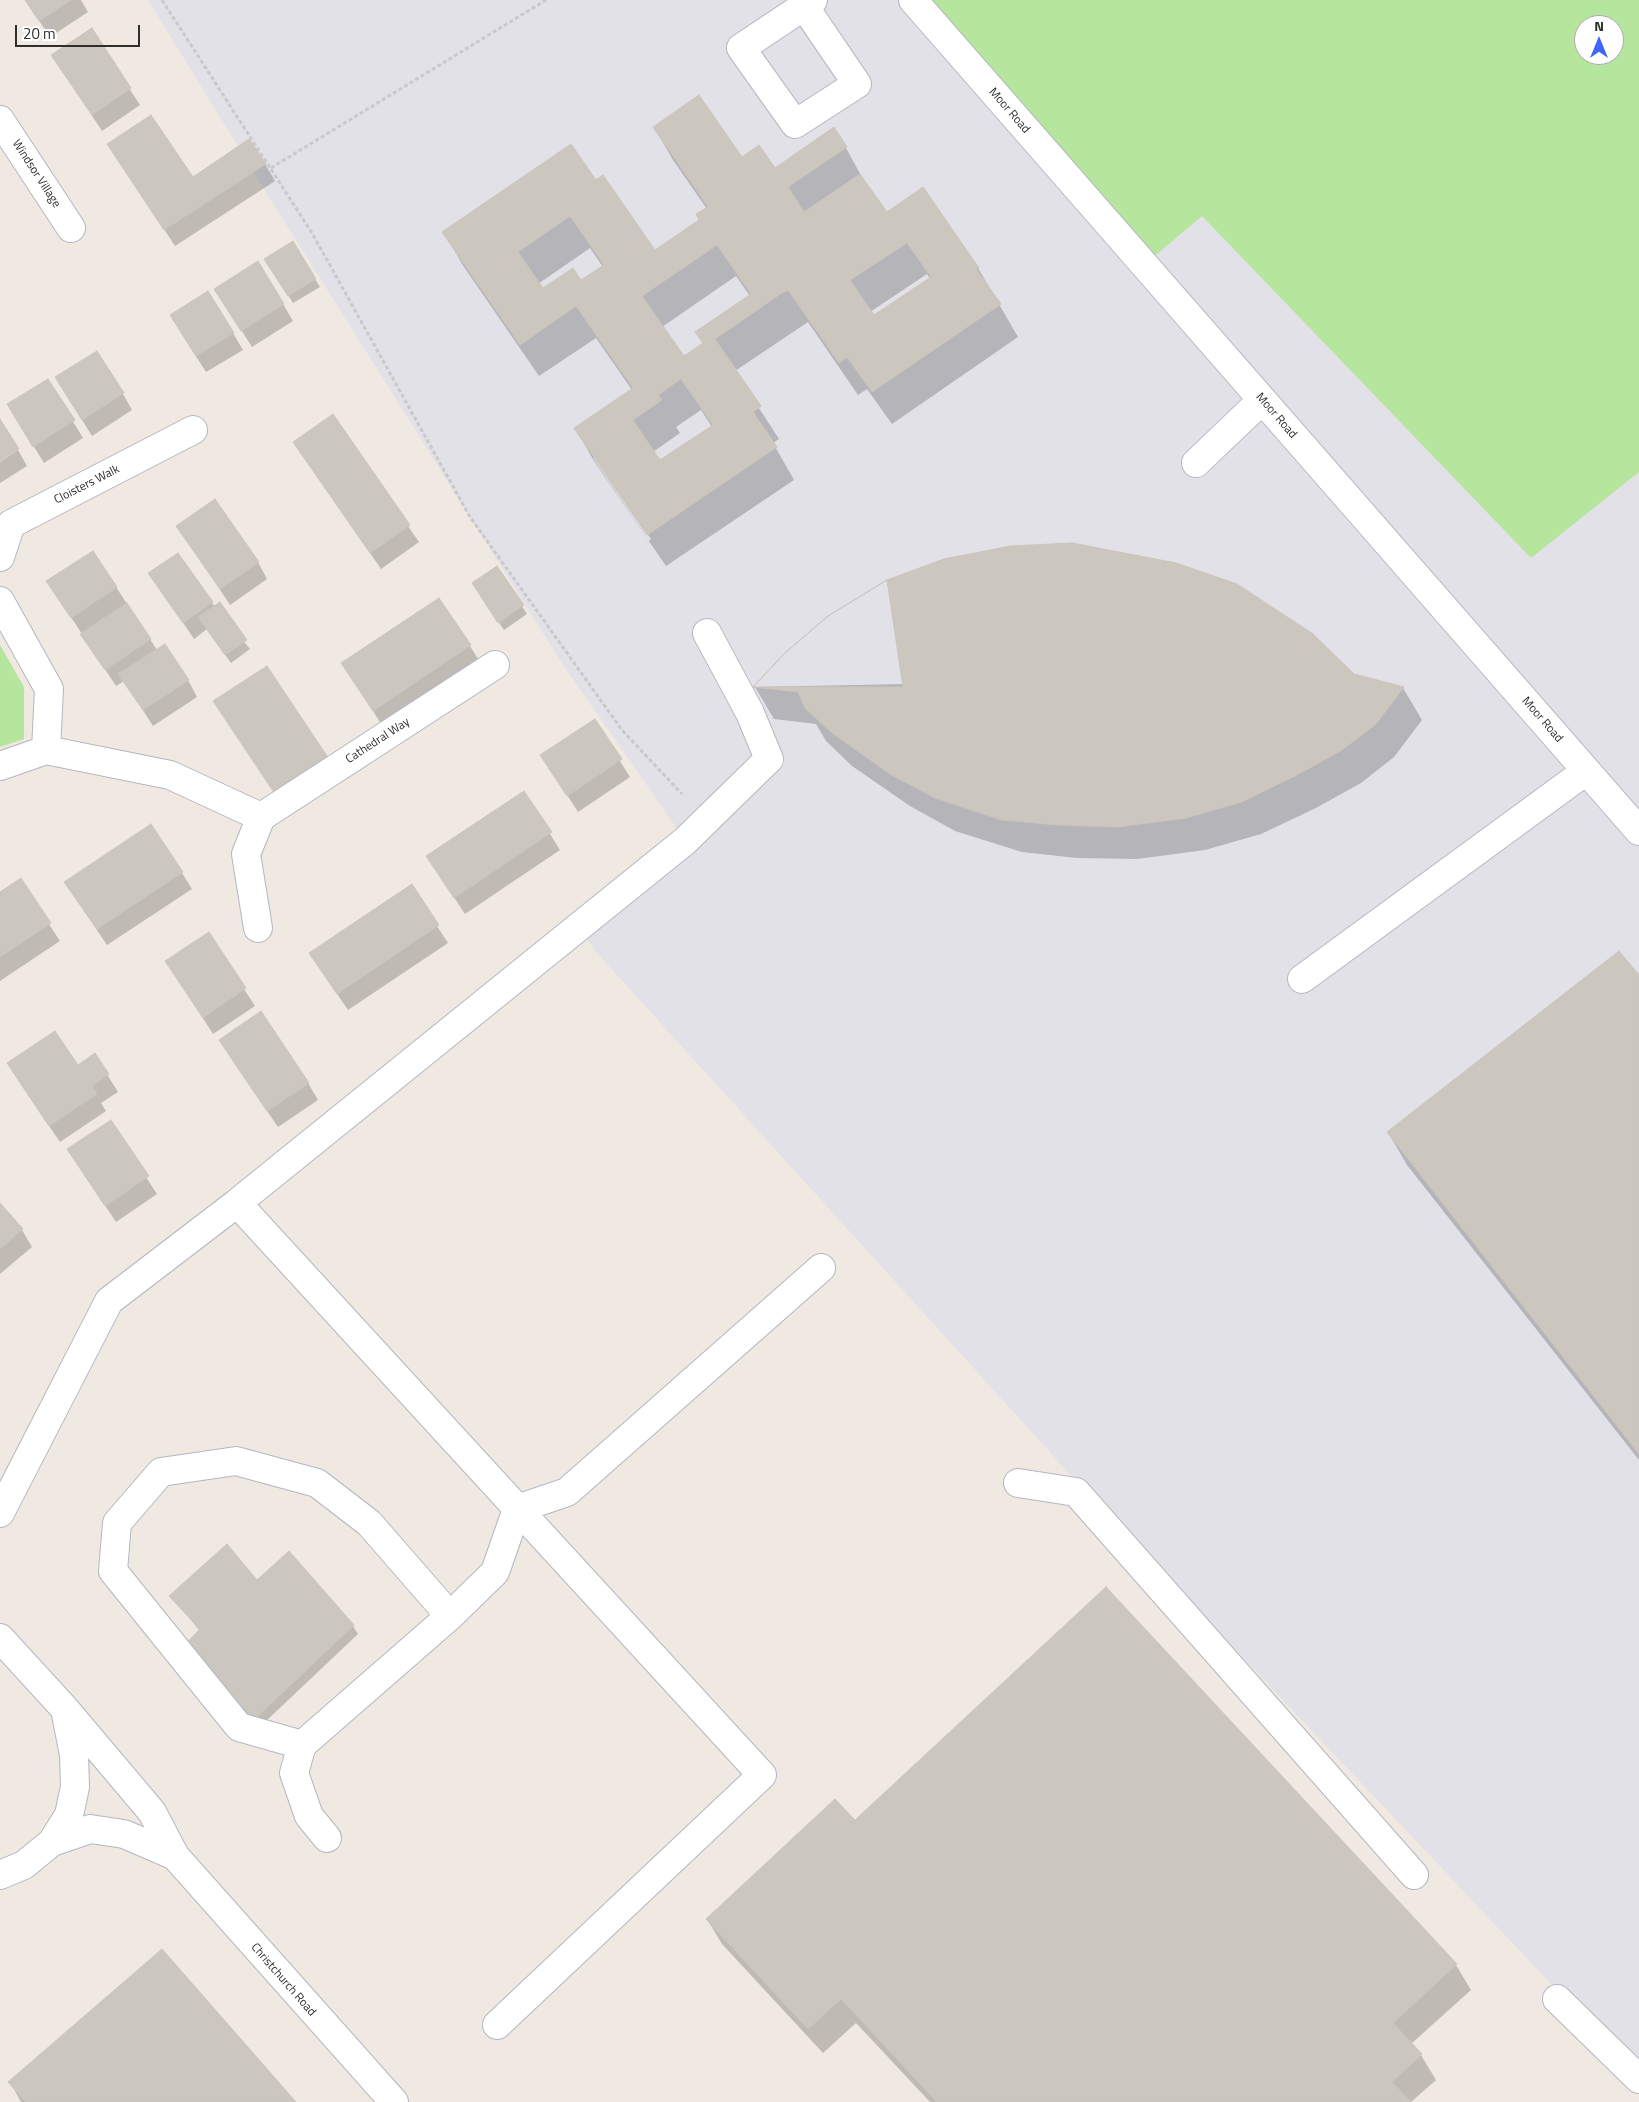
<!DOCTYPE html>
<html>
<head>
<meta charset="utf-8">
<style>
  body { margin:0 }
  #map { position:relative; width:1639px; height:2102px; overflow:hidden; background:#efe9e1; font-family:"Titillium Web",sans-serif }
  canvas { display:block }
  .north { position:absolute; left:1574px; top:15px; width:50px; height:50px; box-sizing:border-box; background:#fff; border:1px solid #ababab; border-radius:50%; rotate:0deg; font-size:14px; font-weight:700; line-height:20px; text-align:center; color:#2e2e2e }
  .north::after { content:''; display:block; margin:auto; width:18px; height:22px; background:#4264fb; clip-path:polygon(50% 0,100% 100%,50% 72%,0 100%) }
  .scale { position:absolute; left:15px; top:25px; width:125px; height:22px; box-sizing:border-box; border:2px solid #2e2e2e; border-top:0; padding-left:6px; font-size:15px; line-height:18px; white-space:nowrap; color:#2e2e2e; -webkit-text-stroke:4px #fff; paint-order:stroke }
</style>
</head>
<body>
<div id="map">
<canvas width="1639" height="2102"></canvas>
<div class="north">N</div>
<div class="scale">20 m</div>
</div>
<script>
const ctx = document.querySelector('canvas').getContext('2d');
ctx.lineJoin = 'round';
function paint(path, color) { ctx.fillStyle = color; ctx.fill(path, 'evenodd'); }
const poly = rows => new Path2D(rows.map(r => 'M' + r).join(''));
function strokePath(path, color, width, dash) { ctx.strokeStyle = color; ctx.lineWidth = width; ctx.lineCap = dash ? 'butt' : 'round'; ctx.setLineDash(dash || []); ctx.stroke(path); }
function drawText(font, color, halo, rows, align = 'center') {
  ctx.font = font + ' "Titillium Web",sans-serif'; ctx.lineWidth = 5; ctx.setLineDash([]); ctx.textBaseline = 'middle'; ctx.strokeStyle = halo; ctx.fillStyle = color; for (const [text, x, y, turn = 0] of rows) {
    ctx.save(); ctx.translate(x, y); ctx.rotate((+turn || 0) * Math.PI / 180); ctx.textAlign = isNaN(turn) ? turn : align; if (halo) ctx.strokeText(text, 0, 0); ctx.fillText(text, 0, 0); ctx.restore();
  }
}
paint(poly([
  [148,0,1639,0,1639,2077,1077,1482,597,953,579,927,685,840,561,662,274,205],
  [1584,25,1614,25,1614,55,1584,55]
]), '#e3e1e8');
paint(poly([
  [913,0,1639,0,1639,472,1531,558,1202,216,1144,265],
  [1584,25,1614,25,1614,55,1584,55],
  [0,645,24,687,24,739,0,747]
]), '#b6e59e');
paint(poly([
  [25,0,81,0,88,12,50,37],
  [91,30,140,105,102,131,53,56],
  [654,127,774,170,846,148,864,181,886,214,978,268,1018,337,892,424,867,389,858,395,808,322,735,371,779,439,773,443,794,480,666,566,594,461,575,428,632,390,596,338,539,376,462,264,444,232,595,182,654,252,701,220,707,209,673,160],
  [590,248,603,267,581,282,542,290,538,284],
  [927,274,930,279,873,317,870,312],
  [736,276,750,296,697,332,704,344,683,358,662,327],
  [701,410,712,427,660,462,653,452,680,433,676,427],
  [593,458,596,458,651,539,649,541],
  [108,144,192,179,265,164,275,181,175,246],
  [271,267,315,279,320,287,293,303],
  [283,304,293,321,252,347,226,306],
  [181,333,233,333,243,350,206,372],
  [48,380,83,438,44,463,18,421],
  [66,394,123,394,132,410,92,436],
  [332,416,419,542,381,569,294,442],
  [18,450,27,466,0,483,0,462],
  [178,526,258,562,267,579,230,605],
  [497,568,527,614,504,630,478,592],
  [150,573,212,603,250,649,231,663,207,629,194,639],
  [48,582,116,587,157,650,188,680,197,697,153,726,124,681,116,686],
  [470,646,480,662,383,727,343,663],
  [1353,675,1403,688,1422,720,1394,757,1361,783,1316,808,1261,834,1205,850,1137,859,1077,858,1022,852,955,831,910,806,852,766,826,741,816,724,774,719,755,687],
  [594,720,630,777,578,812,542,756],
  [524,792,560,850,465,914,438,873],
  [182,873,192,889,107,945,76,899],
  [20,880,60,941,0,981,0,893],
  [411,886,448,943,348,1010,321,970],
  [208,934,255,1006,213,1034,167,962],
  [1639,977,1639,1460,1407,1165,1388,1132],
  [95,1055,118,1092,101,1103,106,1111,60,1142,18,1080,78,1066],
  [230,1057,308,1083,318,1100,278,1127],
  [110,1122,157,1194,116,1222,79,1166],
  [0,1205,22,1230,32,1247,0,1274],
  [257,1581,353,1626,358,1634,245,1741,200,1631,171,1596],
  [855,1822,1456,1965,1471,1990,1411,2044,1421,2055,1436,2080,1411,2102,930,2102,856,2023,823,2053,722,1944,707,1919],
  [10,2082,294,2102,21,2102]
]), '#0003');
const building = poly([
  [25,0,71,0,39,21,25,0],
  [92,28,131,88,92,115,51,55,92,28],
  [699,95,742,157,759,145,775,168,834,127,847,147,788,187,804,212,860,174,887,212,923,187,979,268,976,269,1001,304,872,392,847,357,839,363,788,290,782,293,715,339,761,406,753,412,777,447,647,535,574,428,633,388,576,306,520,345,442,232,571,144,596,180,603,175,655,250,699,220,696,214,708,207,653,127,699,95],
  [570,216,604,265,581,280,573,268,543,288,518,252,570,216],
  [907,243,931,277,874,315,850,280,907,243],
  [717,245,751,294,695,332,703,343,684,356,642,296,717,245],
  [681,379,713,425,660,460,633,420,662,400,658,395,681,379],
  [151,115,193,177,249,139,266,164,164,230,107,144,151,115],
  [293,241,316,279,288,296,264,259,293,241],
  [258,261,284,304,241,331,214,289,258,261],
  [208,291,234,333,196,356,170,315,208,291],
  [97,351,124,393,82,420,55,377,97,351],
  [48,379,75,420,33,447,7,404,48,379],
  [333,414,410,525,370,553,293,442,333,414],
  [0,419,19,449,0,461,0,419],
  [215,499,259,562,220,589,176,526,215,499],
  [1072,543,1176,563,1237,584,1313,634,1354,674,1404,687,1376,724,1342,750,1297,775,1242,802,1186,818,1118,827,1058,825,1002,820,935,798,890,774,832,733,805,708,798,692,753,687,785,653,828,616,887,580,944,559,1011,546,1072,543],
  [93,551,117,587,71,618,46,581,93,551],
  [178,553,213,602,183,623,148,573,178,553],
  [497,566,524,605,498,623,472,583,497,566],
  [887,580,903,687,753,687,785,653,828,616,887,580],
  [439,598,471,645,373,711,341,663,439,598],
  [220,602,247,640,225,655,198,617,220,602],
  [127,603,151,639,105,670,80,634,127,603],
  [165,644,189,680,143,710,118,674,165,644],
  [267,666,331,762,277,797,213,701,267,666],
  [595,719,622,759,567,796,540,755,595,719],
  [524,791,552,832,454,898,426,856,524,791],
  [151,824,183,872,97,929,64,882,151,824],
  [21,878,51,923,0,957,0,892,21,878],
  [412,884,439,925,337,994,309,953,412,884],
  [209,932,246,988,203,1018,165,961,209,932],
  [1619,951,1639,975,1639,1454,1387,1132,1619,951],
  [261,1011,309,1083,267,1111,219,1040,261,1011],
  [55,1031,78,1065,95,1053,109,1074,92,1086,97,1094,49,1126,7,1063,55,1031],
  [111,1120,149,1176,105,1206,67,1149,111,1120],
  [0,1203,23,1229,0,1249,0,1203],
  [227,1544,257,1580,289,1551,354,1625,239,1734,172,1658,200,1629,169,1596,227,1544],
  [1106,1587,1457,1964,1393,2023,1422,2054,1392,2082,1411,2102,937,2102,841,1999,808,2029,706,1919,835,1799,855,1820,1106,1587],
  [162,1949,296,2102,26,2102,8,2082,162,1949]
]);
paint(building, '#cbc7bf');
strokePath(building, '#cbc5ba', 1);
const minor = poly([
  [913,0,1639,831],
  [804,6,857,84,795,124,741,48,813,0],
  [0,120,71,228],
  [1196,463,1262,400],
  [0,557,11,524,193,430],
  [0,601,49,689,46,750],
  [0,766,46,750,170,775,261,817,495,665],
  [258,928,246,854,261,817],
  [1302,979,1586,771],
  [237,1203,762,1775,497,2025],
  [1018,1483,1076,1492,1414,1875],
  [0,1513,109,1301,237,1203,685,841,769,759,750,713,707,633],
  [0,1638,65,1709,74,1755,75,1787,69,1815,52,1842,24,1865,0,1875],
  [65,1709,152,1812,175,1856,394,2102],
  [302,1745,239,1727,113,1571,117,1523,161,1472,236,1461,317,1483,369,1523,450,1616],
  [327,1838,309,1816,294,1773,302,1745,450,1616,495,1572,517,1509,567,1492,821,1268],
  [52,1842,90,1829,124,1834,175,1856],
  [1557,1999,1639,2079]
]);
strokePath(minor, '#b4b7c1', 30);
strokePath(poly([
  [162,0,312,233,470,517,622,730,682,794],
  [271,168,546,0]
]), '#c9c9c9', 3, [4, 2.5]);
strokePath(minor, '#fff', 28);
drawText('12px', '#2e2e2e', '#fff', [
  ["Moor Road",1009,111,49],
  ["Windsor Village",36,174,57],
  ["Moor Road",1276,416,49],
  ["Cloisters Walk",87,485,-27],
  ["Moor Road",1542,720,49],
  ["Cathedral Way",378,741,-33],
  ["Christchurch Road",283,1980,49]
]);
</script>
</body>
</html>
